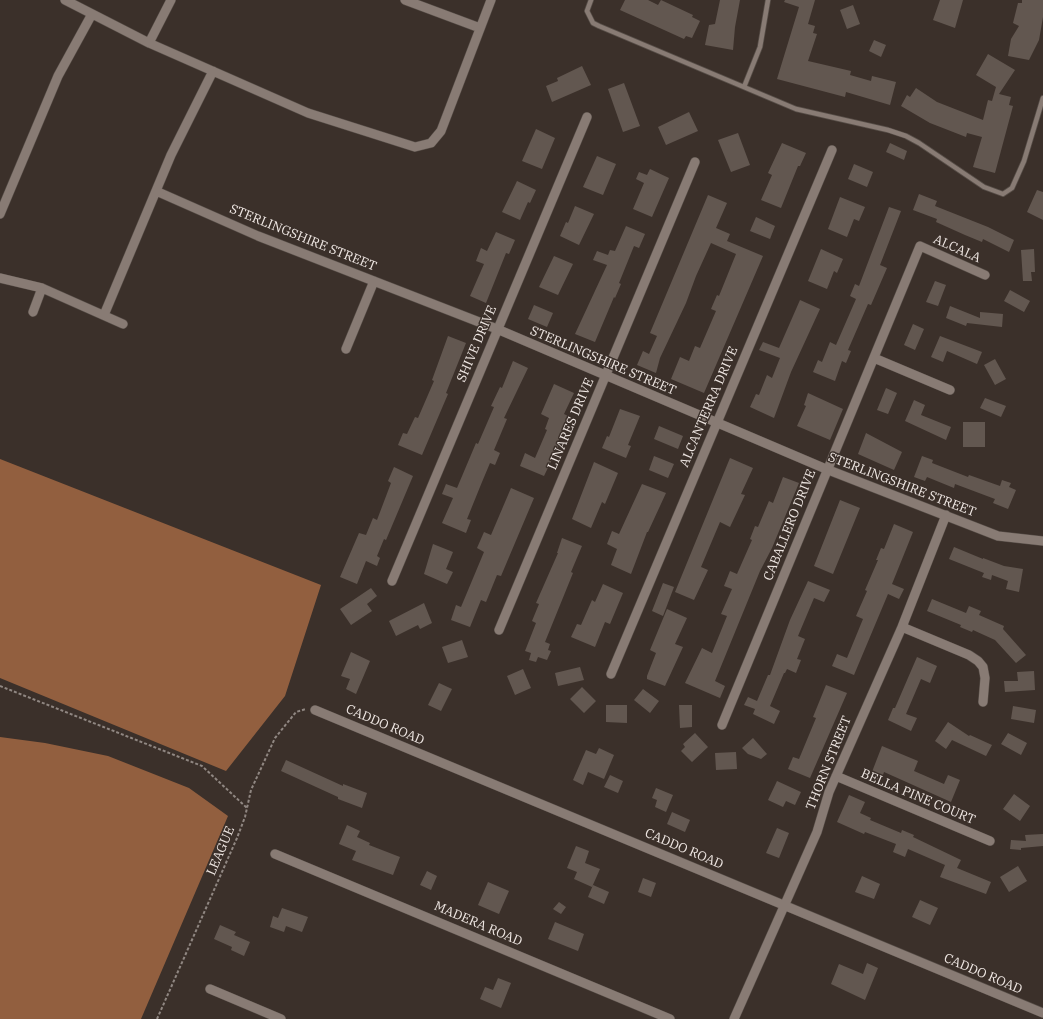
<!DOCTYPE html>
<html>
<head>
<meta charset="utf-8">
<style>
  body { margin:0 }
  canvas { display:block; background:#3b302a }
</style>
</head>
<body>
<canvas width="1043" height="1019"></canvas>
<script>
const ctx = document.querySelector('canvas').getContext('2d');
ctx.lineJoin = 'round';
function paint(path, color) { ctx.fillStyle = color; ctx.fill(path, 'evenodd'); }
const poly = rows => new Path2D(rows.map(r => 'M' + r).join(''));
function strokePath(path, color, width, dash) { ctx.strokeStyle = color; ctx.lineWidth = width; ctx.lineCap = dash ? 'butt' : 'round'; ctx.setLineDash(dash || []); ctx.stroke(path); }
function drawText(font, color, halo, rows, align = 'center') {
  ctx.font = font + ' "IBM Plex Serif",serif'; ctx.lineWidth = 3; ctx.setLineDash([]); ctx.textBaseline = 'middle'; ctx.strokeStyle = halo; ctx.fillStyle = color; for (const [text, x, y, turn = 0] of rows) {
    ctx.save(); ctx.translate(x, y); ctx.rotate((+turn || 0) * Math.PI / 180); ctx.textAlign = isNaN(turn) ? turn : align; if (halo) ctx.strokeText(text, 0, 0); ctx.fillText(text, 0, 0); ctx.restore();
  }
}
paint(poly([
  [0,459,321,585,285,696,226,771,0,678],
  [0,737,45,743,108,756,189,788,228,816,141,1019,0,1019]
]), '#925f3f');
paint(poly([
  [625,0,648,0,658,5,661,0,693,15,692,17,700,21,692,38,686,36,684,39,620,10],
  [720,0,740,0,735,27,733,50,705,45,709,25,715,24],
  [785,0,815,0,808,24,815,26,813,33,817,34,808,61,851,71,850,75,871,81,872,76,896,82,890,105,846,92,845,97,777,79,799,7,784,2],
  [940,0,963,0,955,28,933,20],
  [1022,0,1043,0,1043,17,1039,40,1029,60,1008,56,1011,39,1019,26,1013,23,1018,3,1022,3],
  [853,5,860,24,847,29,840,10],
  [874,40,886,45,881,57,869,51],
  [988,54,1015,70,999,94,1011,97,1009,105,1013,106,995,173,973,167,982,137,967,133,966,137,930,123,901,106,907,95,910,97,916,88,937,102,983,120,988,100,992,101,996,87,976,75],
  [582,66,591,85,552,102,546,86,558,81,557,78],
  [624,83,640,126,623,132,608,89],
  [689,112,698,131,666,145,658,127],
  [536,129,555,138,542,169,522,161],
  [738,133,750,165,731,172,718,140],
  [782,143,806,153,800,166,798,166,781,208,761,200,772,175,768,173],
  [890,143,907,151,904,160,886,152],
  [597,156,616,164,603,195,583,187],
  [854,164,873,172,867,187,848,179],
  [650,169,669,178,652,217,633,209,644,183,636,179,639,172,647,175],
  [517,181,536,190,530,203,528,202,520,220,502,212],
  [1037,190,1043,192,1043,220,1027,212],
  [919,194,937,201,935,206,988,227,1014,240,1009,252,983,239,982,242,965,235,936,222,937,219,913,210],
  [708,195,727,203,716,228,730,234,727,241,763,256,704,393,671,379,680,357,689,361,695,346,700,348,716,311,711,309,717,295,719,296,736,254,711,243,696,276,686,303,660,358,656,373,637,365,643,351,649,354,657,336,650,333],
  [840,197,865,207,859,221,854,219,847,237,828,229],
  [575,206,594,214,579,245,560,236,566,222,568,223],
  [889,207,901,211,880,265,887,268,871,305,868,304,848,350,851,351,846,363,842,361,835,381,813,372,818,360,822,362,830,342,836,345,856,299,850,296,855,284,859,286],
  [756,217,775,226,770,239,750,231],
  [626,226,645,234,639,248,634,246,619,283,621,284,615,298,614,297,595,342,575,334,607,265,593,260,597,251,608,255,610,250,615,251],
  [496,232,515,240,509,254,506,253,486,303,470,296,484,264,476,261,481,248,487,251],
  [821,249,843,259,837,273,834,271,827,289,808,281],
  [1034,249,1035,272,1031,272,1032,281,1023,281,1021,250],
  [554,256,573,264,558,295,539,287],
  [935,281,946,285,938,306,926,302],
  [1010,290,1030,301,1024,312,1004,301],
  [800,300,820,309,791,372,774,418,750,407,756,394,759,395,767,375,772,378,780,358,759,350,763,342,779,348],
  [534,305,553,313,547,327,528,319],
  [950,306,980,318,980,312,1003,314,1002,327,967,323,966,326,946,318],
  [913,324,924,329,915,350,904,345],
  [448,336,466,343,446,393,448,394,422,455,398,445,403,433,407,434,415,417,418,418,434,381,432,380],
  [940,336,982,352,977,364,947,351,943,362,931,357],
  [995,359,1006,379,995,385,984,365],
  [513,361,528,368,504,418,507,419,494,450,500,453,495,465,490,463,482,482,467,519,471,520,466,533,442,523,453,498,442,494,446,484,457,488,476,443,478,444,494,407,491,406,500,387,502,388],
  [554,384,574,393,564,414,568,416,558,442,560,443,544,476,520,466,525,453,535,458,547,430,545,429,549,418,541,414],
  [886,388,897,393,888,414,877,410],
  [808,393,843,409,830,440,797,426,806,406,804,405],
  [985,398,1006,406,1001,417,980,408],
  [914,400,925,405,921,415,951,427,946,440,905,421],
  [620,409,640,416,628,445,631,446,626,458,602,448,607,436,609,437],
  [963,422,985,422,985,447,963,447],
  [659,426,683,436,678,449,654,439],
  [866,433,902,452,894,470,858,454],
  [654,456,674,464,668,478,649,470],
  [922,456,933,460,932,463,968,477,969,475,1000,486,1002,480,1011,483,1009,487,1016,490,1008,509,993,503,995,499,955,484,954,488,927,477,925,481,914,477],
  [730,458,753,468,741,494,745,495,730,527,720,522,701,567,708,570,694,600,675,592],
  [594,462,618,473,605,504,602,502,591,528,572,519],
  [394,467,413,476,386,540,384,539,377,556,380,558,377,566,366,561,357,584,340,577,359,533,366,535,373,518,377,520,391,483,388,481],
  [783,477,799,483,772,548,760,571,715,681,725,686,720,698,685,683,702,648,712,653,727,616,721,614,732,589,724,586,730,571,737,574,752,540,750,539,755,526,758,527,769,501,773,503],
  [642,484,666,493,648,532,647,532,631,574,611,565,617,549,607,544,612,531,619,534],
  [511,488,534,498,501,576,497,575,486,602,481,600,470,627,451,620,456,605,461,607,484,552,477,548,484,532,491,535],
  [840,500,860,508,833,574,814,566],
  [894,524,913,532,892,584,904,589,899,599,888,594,854,675,832,666,837,654,847,658,863,619,856,616,867,591,865,590,878,560,876,560,881,548,884,549],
  [562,538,582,546,571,572,573,573,545,642,550,644,548,650,551,651,547,660,538,657,536,662,529,660,531,653,525,651,536,623,532,621,539,604,536,603,558,553,557,553],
  [433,544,453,552,446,569,453,572,447,584,424,574],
  [954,547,983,559,983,558,1004,566,1023,569,1019,592,1006,589,1008,581,992,575,991,580,982,577,984,573,949,559],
  [808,581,830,590,824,602,814,598,798,636,805,639,797,659,801,660,796,673,787,669,785,673,784,673,770,706,780,711,774,724,753,714,755,709,744,705,748,697,757,701,768,675,770,675,790,620],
  [663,583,674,587,663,616,652,611],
  [603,584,623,593,610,624,605,622,595,647,571,637,577,624,581,625,592,600,595,602],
  [371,588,377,596,367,604,372,611,351,625,340,609],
  [932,599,966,613,969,606,981,611,979,615,1004,626,1003,629,1026,655,1016,663,995,640,973,630,972,632,960,627,961,625,927,611],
  [424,603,432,623,420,629,418,625,396,636,389,621],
  [667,609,687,618,675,644,683,647,665,686,647,679,647,676,656,653,650,650],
  [462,640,468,657,448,663,442,647],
  [351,652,370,661,356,694,346,689,350,679,341,676],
  [917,657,937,666,930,683,921,679,906,714,917,718,911,731,888,720,893,708,895,708],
  [580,667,584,680,558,686,555,673],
  [523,669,531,688,515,695,507,676],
  [1034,671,1035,690,1005,692,1004,681,1018,681,1017,672],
  [439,683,452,689,441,711,428,705],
  [826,685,847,693,810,778,788,769,793,757,799,759,816,718,813,717],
  [582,687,596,701,584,713,570,699],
  [643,689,659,701,650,713,634,700],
  [606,705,627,705,627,723,606,722],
  [679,705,692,705,692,727,680,728],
  [1013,706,1036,710,1034,723,1011,719],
  [948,722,969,736,970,735,992,745,986,756,952,740,946,749,935,741],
  [695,733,708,747,692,762,681,751,685,747,683,744],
  [1008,733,1027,743,1021,755,1001,744],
  [753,738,767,754,761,759,748,754,742,748],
  [882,746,918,761,914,771,944,784,948,775,960,780,951,802,884,772,881,781,870,777],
  [599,748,614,755,604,779,588,772,583,785,573,780,586,750,596,754],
  [736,752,737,769,716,770,715,753],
  [286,760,343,786,343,784,367,793,362,808,338,799,338,797,281,771],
  [610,775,623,781,618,793,604,787],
  [777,781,801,792,795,805,786,801,783,807,768,800],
  [656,788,673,795,666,812,655,807,657,800,652,798],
  [1014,794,1030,806,1020,821,1003,809],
  [849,795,865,802,860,813,871,818,870,820,901,833,902,830,914,835,913,837,961,860,957,868,991,882,986,894,940,877,945,865,908,849,905,857,893,852,896,844,865,832,864,834,837,822],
  [672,812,690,820,685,832,667,824],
  [347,825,360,831,357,837,370,843,369,845,400,857,393,875,352,860,356,851,339,844],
  [777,828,789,833,779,858,766,853],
  [1043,834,1043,846,1021,848,1021,850,1010,849,1011,840,1026,841,1025,835],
  [576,846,589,851,585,863,600,869,592,887,574,879,577,872,567,868],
  [1018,866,1027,881,1009,892,1000,877],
  [427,871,437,876,431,890,420,885],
  [862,876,880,884,874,899,855,892],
  [643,878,656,883,651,897,638,892],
  [488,882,509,891,499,914,478,905],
  [593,885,609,892,604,904,588,897],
  [920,900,938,908,930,925,912,917],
  [559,902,566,907,561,914,553,909],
  [282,908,308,917,302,932,286,926,284,932,270,927,273,916,278,918],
  [555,922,584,934,578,951,548,939],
  [220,925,236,932,234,935,250,942,244,956,231,950,232,947,214,939],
  [867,963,878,968,865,1000,831,984,839,964,863,974],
  [498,978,511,983,501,1008,480,999,485,987,493,990]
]), '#625750');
const lane = poly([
  [591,0,587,11,593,23,599,26,796,109,888,130,906,136,919,143,984,187,1003,194,1012,188,1024,161,1043,98],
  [744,87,760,47,768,0]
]);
const street = poly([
  [65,0,149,43,308,113,415,147,431,143,441,131,491,0],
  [405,0,480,28],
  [149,43,171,0],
  [156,191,258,236,497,329,826,469,998,536,1043,541],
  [0,214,58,76,92,14],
  [0,278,42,288,123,324],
  [33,312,42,288],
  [104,315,171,155,213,71],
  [346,349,374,281],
  [874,358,950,390],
  [392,581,587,117],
  [902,627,969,655,978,661,983,667,985,678,983,702],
  [499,630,695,162],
  [611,674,832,150],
  [315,710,1043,1013],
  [722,725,920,246,985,275],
  [836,776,990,841],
  [275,854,670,1019],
  [210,989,281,1019],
  [734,1019,817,832,829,792,902,627,946,515]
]);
strokePath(lane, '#574e48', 6);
strokePath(street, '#574e48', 10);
strokePath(poly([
  [0,686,202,766,247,808],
  [157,1019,237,838,245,817,251,790,275,738,296,712,306,709]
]), '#908782', 2, [3, 2]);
strokePath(lane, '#887b74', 4.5);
strokePath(street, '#887b74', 9);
drawText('13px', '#efe7e3', '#3b302a', [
  ["STERLINGSHIRE STREET",303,238,22],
  ["ALCALA",957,249,24],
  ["SHIVE DRIVE",477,344,-67],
  ["STERLINGSHIRE STREET",603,361,23],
  ["ALCANTERRA DRIVE",709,407,-67],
  ["LINARES DRIVE",571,424,-67],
  ["STERLINGSHIRE STREET",902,485,21],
  ["CABALLERO DRIVE",790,525,-68],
  ["CADDO ROAD",385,725,23],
  ["THORN STREET",829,763,-68],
  ["BELLA PINE COURT",918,797,23],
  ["CADDO ROAD",684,849,23],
  ["LEAGUE",221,851,-67],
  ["MADERA ROAD",478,924,23],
  ["CADDO ROAD",983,974,23]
]);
</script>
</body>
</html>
